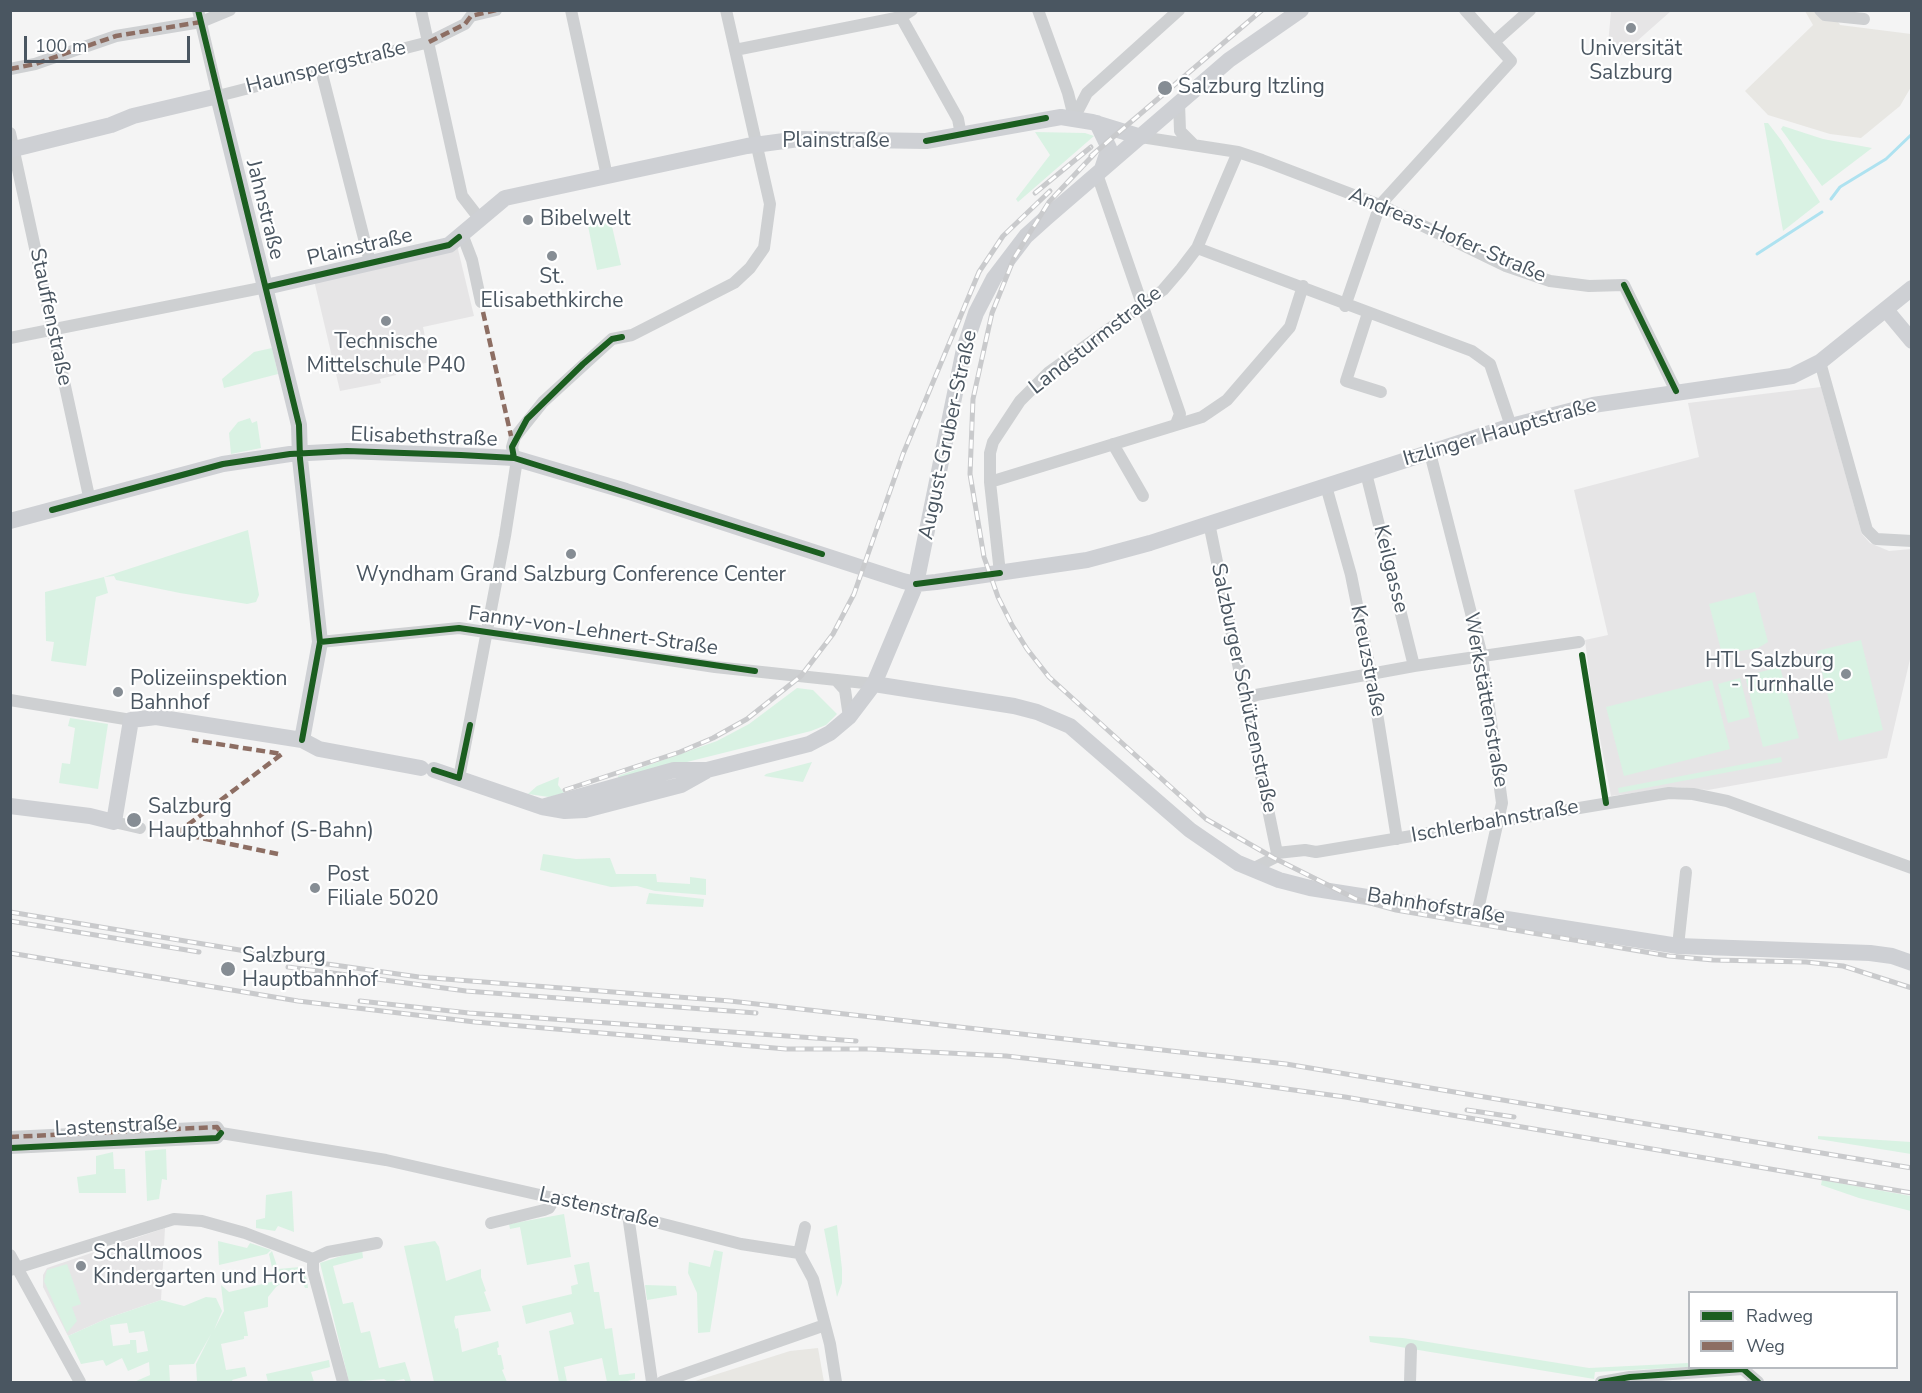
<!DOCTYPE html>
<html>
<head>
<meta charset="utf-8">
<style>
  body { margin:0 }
  #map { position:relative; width:1922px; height:1393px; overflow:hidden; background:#f4f4f4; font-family:"Nunito Sans",sans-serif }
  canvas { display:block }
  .frame { position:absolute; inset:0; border:12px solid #4a5661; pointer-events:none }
  .legend { position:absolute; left:1688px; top:1291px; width:210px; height:78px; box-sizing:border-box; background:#fff; border:2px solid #b7bbc0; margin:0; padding:8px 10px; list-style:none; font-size:18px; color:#4a5661 }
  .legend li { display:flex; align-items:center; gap:12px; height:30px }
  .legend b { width:30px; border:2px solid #b7bbc0 }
  .scale { position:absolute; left:24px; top:36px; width:166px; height:27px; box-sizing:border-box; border:3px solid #4a5661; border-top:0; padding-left:8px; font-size:18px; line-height:21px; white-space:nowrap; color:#4a5661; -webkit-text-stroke:4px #fff; paint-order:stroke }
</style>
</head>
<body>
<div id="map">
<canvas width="1922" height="1393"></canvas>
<div class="frame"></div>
<ul class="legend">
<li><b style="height:8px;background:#1b5e20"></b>Radweg</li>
<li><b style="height:8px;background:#8d6e63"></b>Weg</li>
</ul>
<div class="scale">100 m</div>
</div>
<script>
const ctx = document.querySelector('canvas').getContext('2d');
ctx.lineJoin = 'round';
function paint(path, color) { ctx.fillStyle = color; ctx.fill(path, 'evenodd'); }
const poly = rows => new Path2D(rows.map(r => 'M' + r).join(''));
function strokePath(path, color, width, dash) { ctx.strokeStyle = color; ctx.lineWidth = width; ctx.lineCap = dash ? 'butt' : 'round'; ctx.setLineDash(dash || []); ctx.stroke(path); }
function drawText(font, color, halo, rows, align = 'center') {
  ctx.font = font + ' "Nunito Sans",sans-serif'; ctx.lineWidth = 4.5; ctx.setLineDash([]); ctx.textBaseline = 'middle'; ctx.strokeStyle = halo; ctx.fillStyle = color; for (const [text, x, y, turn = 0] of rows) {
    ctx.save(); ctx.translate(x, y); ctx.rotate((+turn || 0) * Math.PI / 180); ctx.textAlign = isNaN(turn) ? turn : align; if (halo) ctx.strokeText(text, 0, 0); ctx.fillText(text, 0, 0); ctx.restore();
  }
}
paint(poly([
  [1805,11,1832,11,1840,25,1911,34,1911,87,1900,106,1861,138,1830,134,1768,115,1745,91,1813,25],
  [818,1348,824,1382,692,1382,790,1351]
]), '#e8e7e3');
paint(poly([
  [1611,11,1611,10,1671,11,1619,57,1608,45],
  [456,241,474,316,423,327,430,362,395,370,396,375,380,379,381,383,340,391,313,276],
  [1821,387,1862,534,1870,543,1889,551,1911,549,1911,655,1887,758,1708,790,1676,787,1611,796,1592,697,1585,640,1608,635,1574,490,1699,457,1688,403],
  [165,1228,161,1300,108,1318,68,1336,43,1287,43,1275,47,1268]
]), '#e6e5e6');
paint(poly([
  [1764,123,1768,123,1781,140,1820,202,1783,231],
  [1783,126,1823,139,1872,148,1822,186,1781,129],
  [1035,132,1085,133,1094,136,1018,202,1016,199,1050,155],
  [611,222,621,265,597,270,588,226],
  [272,348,278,374,224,388,222,379,254,352],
  [250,418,252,423,257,421,261,448,231,454,229,433,238,422],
  [248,530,259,595,256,602,247,604,180,593,116,580,114,576,104,577,108,593,96,597,86,666,51,661,54,642,46,641,45,592,104,577],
  [1755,592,1768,642,1758,648,1722,654,1709,604],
  [1861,640,1883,730,1839,741,1817,651],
  [1780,667,1799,738,1763,747,1745,676],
  [1740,678,1750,717,1728,723,1718,684],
  [1712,680,1730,749,1624,776,1606,707],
  [797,688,813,690,837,714,826,725,811,731,619,779,618,776,717,741,749,724],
  [70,718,108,724,98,789,59,783,62,763,70,764,75,728,68,726],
  [1781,757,1782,762,1619,793,1618,788],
  [812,762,803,782,764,776,766,774],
  [559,777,558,785,564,793,549,797,528,794,537,786],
  [543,854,576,859,610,858,616,874,656,874,657,882,690,884,690,877,706,879,706,895,655,891,637,886,611,887,540,870],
  [649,893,704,899,703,907,646,904],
  [1818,1136,1911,1142,1911,1154,1818,1139],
  [166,1149,167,1180,162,1179,159,1199,147,1201,145,1151],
  [113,1152,114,1169,125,1169,126,1193,79,1193,77,1177,96,1174,96,1156],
  [1822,1180,1911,1196,1911,1211,1859,1198,1821,1185],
  [292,1191,294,1232,278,1226,275,1231,256,1228,256,1220,265,1218,266,1195],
  [564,1214,571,1257,527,1265,520,1227,510,1229,509,1224],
  [837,1225,842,1269,842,1283,837,1297,824,1229],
  [218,1241,247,1248,250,1243,271,1250,267,1254,219,1265],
  [435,1241,439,1247,446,1281,481,1269,481,1277,486,1291,484,1292,491,1311,455,1316,454,1321,456,1329,458,1328,462,1352,498,1341,499,1347,497,1348,498,1355,501,1355,504,1369,502,1370,507,1382,434,1382,404,1246],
  [362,1249,363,1258,333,1266,343,1304,353,1302,361,1333,370,1331,379,1368,405,1362,411,1381,406,1382,404,1379,388,1382,384,1379,349,1382,320,1263],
  [714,1250,723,1252,710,1332,698,1333,697,1293,688,1273,689,1262,710,1267],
  [272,1251,278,1269,300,1267,307,1279,308,1288,305,1288,297,1272,276,1287,268,1297,268,1307,244,1312,248,1336,244,1336,244,1339,221,1344,226,1370,245,1367,247,1376,232,1380,233,1382,197,1382,196,1364,211,1334,194,1364,169,1365,170,1382,134,1382,150,1375,149,1362,128,1371,122,1358,106,1366,103,1360,81,1364,68,1336,108,1318,161,1300,184,1306,206,1297,216,1298,222,1311,214,1330,224,1311,221,1285,229,1292,275,1281,269,1254],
  [127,1323,129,1333,144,1331,148,1351,137,1353,136,1340,130,1340,130,1344,113,1346,110,1325],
  [589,1262,594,1292,599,1292,605,1329,612,1328,619,1375,635,1373,635,1379,624,1382,607,1382,602,1358,564,1367,567,1382,559,1382,549,1331,574,1324,571,1312,526,1324,522,1306,572,1294,571,1286,578,1284,574,1265],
  [67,1264,81,1304,72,1307,77,1321,67,1333,44,1281,47,1270],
  [645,1285,676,1286,677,1295,647,1300],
  [1369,1336,1403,1338,1589,1368,1689,1363,1689,1367,1595,1372,1594,1379,1370,1342],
  [329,1360,330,1367,311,1372,314,1382,268,1382,266,1374]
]), '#d9f2e3');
strokePath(poly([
  [1831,199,1840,187,1886,159,1912,134],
  [1757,254,1822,212]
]), '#aee2f0', 3);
strokePath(poly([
  [198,10,218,96,429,42,465,24,471,16,496,10],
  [421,10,462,196,479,218],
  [571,10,607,176],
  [912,10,901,17,958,119,961,135],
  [1038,10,1068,93,1074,117],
  [1820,10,1825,15,1864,19],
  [1494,42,1530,10],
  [735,50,901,17],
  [10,69,35,64,116,36,201,22,230,10],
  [321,70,370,262],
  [1179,103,1180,131,1194,145],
  [1074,118,1087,93,1179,10],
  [10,133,90,501],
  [1141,137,1238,152,1262,160,1380,205,1506,266,1550,281,1589,286,1624,285,1676,391],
  [1097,174,1180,414,1176,424],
  [462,234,472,260,481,302],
  [1197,248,1472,351,1490,364,1511,426],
  [1345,306,1380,205,1511,61,1465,10],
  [1368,313,1346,381,1381,392],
  [10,338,266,287],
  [1820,362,1867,530,1876,539,1912,541],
  [1113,444,1143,496],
  [1430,453,1482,656,1502,803,1477,914],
  [1366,473,1414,666],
  [990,482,1202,417,1227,400,1290,327,1303,286],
  [1326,486,1351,575,1370,669,1397,839],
  [1209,523,1277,853],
  [1000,573,990,482,990,453,993,442,1020,401,1049,372,1163,290,1181,269,1197,248,1238,152],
  [320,642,459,628,715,667,874,684],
  [836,680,845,690,849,717],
  [10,700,131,720],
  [1245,701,1256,695,1414,666,1579,642],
  [459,778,505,536,516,466,512,447,515,437,543,402,612,339,632,335,734,283,750,268,764,248,770,204,726,10],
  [114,822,140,828],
  [1252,869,1274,858,1277,853,1305,850,1316,852,1669,793,1693,794,1727,801,1912,868],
  [1678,946,1686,872],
  [10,1137,217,1127,221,1133,386,1160,628,1215,741,1244,799,1253],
  [10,1148,217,1138,221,1133],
  [628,1215,652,1382],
  [491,1223,544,1210,549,1208,555,1198],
  [799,1253,813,1279,830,1344,836,1382],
  [799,1253,805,1227],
  [10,1255,80,1382],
  [313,1259,313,1271,343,1382],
  [10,1270,174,1219,202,1221,245,1233,313,1259,328,1252,377,1243],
  [662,1382,825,1325],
  [1410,1382,1411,1349],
  [1601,1382,1630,1377,1743,1369,1758,1382]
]), '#ced0d2', 12);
strokePath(poly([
  [1097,123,1109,148,1102,169],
  [10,150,111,125,133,116,218,96,299,425,300,459,320,642,302,740],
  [266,287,449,245,505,198,747,146,799,139,926,141,1061,117,1092,122,1141,137],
  [1887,311,1912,341],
  [10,521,223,464,290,454,347,451,495,457,514,458,626,491,903,581,916,584,936,582,1087,560,1150,543,1511,426,1593,405,1792,376,1820,362,1912,288],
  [874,684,1014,706,1037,712,1070,726,1190,830,1238,863,1279,880,1310,888,1678,946,1870,953,1892,956,1912,963],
  [434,770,542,807,565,811,585,810,681,785,706,771],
  [10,806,90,816,114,822,131,720,156,717,302,740,319,749,421,768],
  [542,807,674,770,707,770,809,744,830,733,849,717,874,684,916,584,964,349,976,313,994,278,1026,236,1046,218,1229,60,1301,10]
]), '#ced0d4', 16);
const rail = poly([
  [1097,151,1049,202,1014,258,992,313,973,399,970,474,984,557,998,597,1012,625,1027,649,1049,677,1206,819,1274,858,1356,899,1396,910,1669,956,1713,960,1806,962,1843,966,1912,988],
  [1091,156,1262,10],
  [1035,193,1091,147],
  [565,790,680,752,713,738,747,719,801,676,833,634,854,594,903,454,979,272,1003,236,1050,191],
  [10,912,306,961,419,977,730,1001,1286,1064,1912,1168],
  [10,921,199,952],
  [10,953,298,1001,475,1022,786,1049,871,1049,1006,1056,1228,1081,1345,1097,1912,1193],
  [288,967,466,991,756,1013],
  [360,1001,469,1013,856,1041],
  [1467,1110,1514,1117]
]);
strokePath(rail, '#c9cacc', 5);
strokePath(rail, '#fff', 3, [9]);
strokePath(poly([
  [429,42,465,24,471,16,496,10],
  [10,69,35,64,116,36,201,22],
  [483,312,511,436],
  [177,833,282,754,192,740],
  [177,833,278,854],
  [10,1137,217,1127,221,1133,219,1135]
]), '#8d6e63', 4.5, [9, 4.5]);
strokePath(poly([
  [198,10,299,425,300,459,320,642,302,740],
  [926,141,1046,118],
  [1624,285,1676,391],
  [266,287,449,245,459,237],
  [514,458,512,447,527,419,583,364,612,339,622,337],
  [52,510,223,464,290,454,347,451,461,455,514,458,822,554],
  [916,584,1000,573],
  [320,642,459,628,755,671],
  [1582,655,1606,803],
  [434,770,459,778,470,725],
  [10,1148,217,1138,221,1133],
  [1601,1382,1630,1377,1743,1369,1758,1382]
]), '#1b5e20', 6);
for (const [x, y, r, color] of [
  [1631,28,6,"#868d94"],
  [1165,88,8,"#868d94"],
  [528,220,6,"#868d94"],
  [552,256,6,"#868d94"],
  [386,321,6,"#868d94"],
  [571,554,6,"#868d94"],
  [1846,674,6,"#868d94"],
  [118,692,6,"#868d94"],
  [134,820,8,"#868d94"],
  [315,888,6,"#868d94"],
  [228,969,8,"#868d94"],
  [81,1266,6,"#868d94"]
]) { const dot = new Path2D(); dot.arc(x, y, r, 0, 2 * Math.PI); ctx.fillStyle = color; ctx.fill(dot); strokePath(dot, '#fff', 2); }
drawText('21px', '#4a5661', '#fff', [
  ["Universität",1631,50,"center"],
  ["Salzburg",1631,74,"center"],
  ["Salzburg Itzling",1178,88],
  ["Bibelwelt",540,220],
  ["St.",552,278,"center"],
  ["Elisabethkirche",552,302,"center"],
  ["Technische",386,343,"center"],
  ["Mittelschule P40",386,367,"center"],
  ["Wyndham Grand Salzburg Conference Center",571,576,"center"],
  ["HTL Salzburg",1834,662,"right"],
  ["- Turnhalle",1834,686,"right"],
  ["Polizeiinspektion",130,680],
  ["Bahnhof",130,704],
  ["Salzburg",148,808],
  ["Hauptbahnhof (S-Bahn)",148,832],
  ["Post",327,876],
  ["Filiale 5020",327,900],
  ["Salzburg",242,957],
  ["Hauptbahnhof",242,981],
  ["Schallmoos",93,1254],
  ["Kindergarten und Hort",93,1278]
], 'left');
drawText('21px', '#4a5661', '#fff', [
  ["Haunspergstraße",326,68,-14],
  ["Plainstraße",836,142],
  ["Jahnstraße",264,210,76],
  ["Andreas-Hofer-Straße",1447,236,23],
  ["Plainstraße",360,248,-13],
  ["Stauffenstraße",50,317,78],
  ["Landsturmstraße",1096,341,-38],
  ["Itzlinger Hauptstraße",1500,433,-16],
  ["August-Gruber-Straße",949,435,-78],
  ["Elisabethstraße",424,438,2],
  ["Keilgasse",1390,569,76],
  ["Fanny-von-Lehnert-Straße",593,632,8],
  ["Kreuzstraße",1367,661,79],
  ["Salzburger Schützenstraße",1243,688,78],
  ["Werkstättenstraße",1485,700,80],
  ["Ischlerbahnstraße",1495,822,-10],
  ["Bahnhofstraße",1436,907,9],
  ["Lastenstraße",116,1127,-3],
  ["Lastenstraße",599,1209,13]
]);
</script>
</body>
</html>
